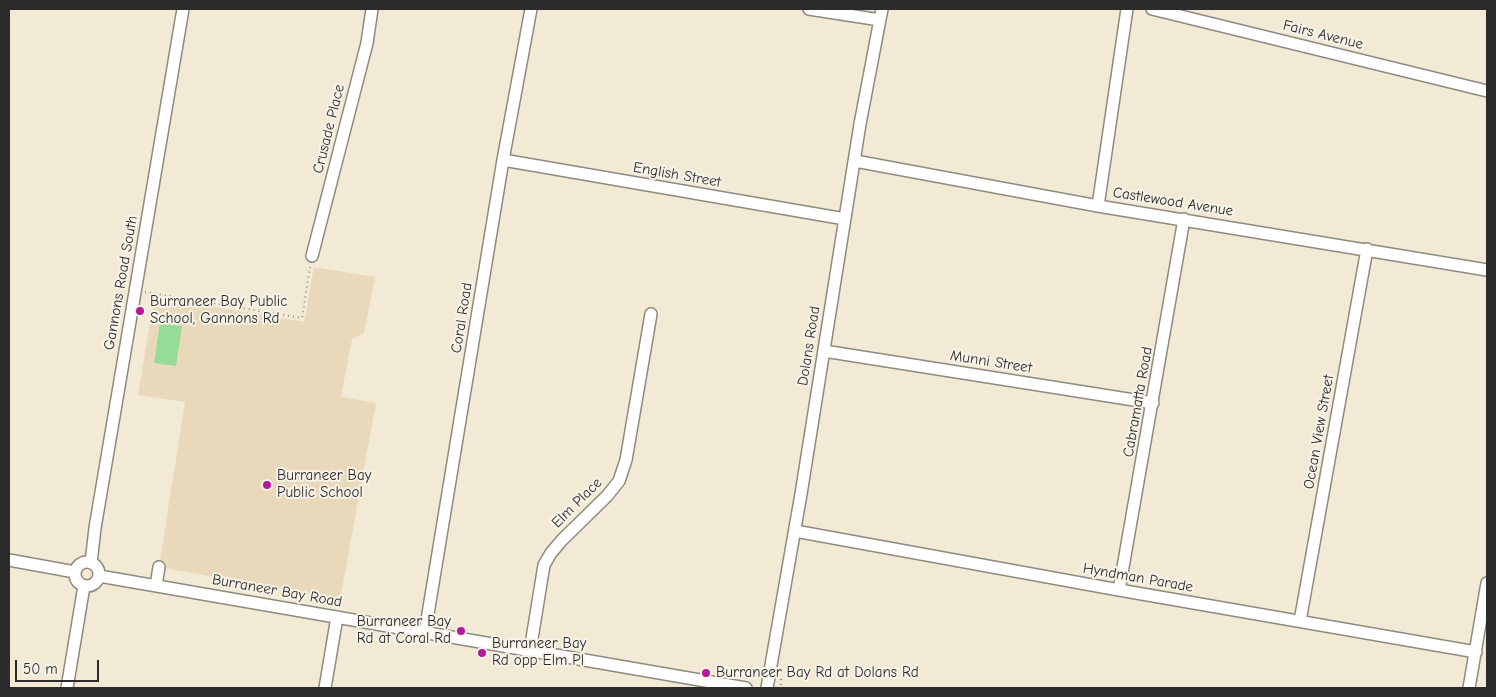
<!DOCTYPE html>
<html>
<head>
<meta charset="utf-8">
<style>
  body { margin:0 }
  #map { position:relative; width:1496px; height:697px; overflow:hidden; background:#f2ead4; font-family:"Comic Neue",sans-serif }
  canvas { display:block }
  .frame { position:absolute; inset:0; border:10px solid #2b2b2b; pointer-events:none }
  .scale { position:absolute; left:15px; top:660px; width:84px; height:22px; box-sizing:border-box; border:2px solid #2b2b2b; border-top:0; padding-left:6px; font-size:15px; line-height:18px; white-space:nowrap; color:#2b2b2b; -webkit-text-stroke:4px #f7f3e8; paint-order:stroke }
</style>
</head>
<body>
<div id="map">
<canvas width="1496" height="697"></canvas>
<div class="frame"></div>
<div class="scale">50 m</div>
</div>
<script>
const ctx = document.querySelector('canvas').getContext('2d');
ctx.lineJoin = 'round';
function paint(path, color) { ctx.fillStyle = color; ctx.fill(path, 'evenodd'); }
const poly = rows => new Path2D(rows.map(r => 'M' + r).join(''));
function strokePath(path, color, width, dash) { ctx.strokeStyle = color; ctx.lineWidth = width; ctx.lineCap = dash ? 'butt' : 'round'; ctx.setLineDash(dash || []); ctx.stroke(path); }
function drawText(font, color, halo, rows, align = 'center') {
  ctx.font = font + ' "Comic Neue",sans-serif'; ctx.lineWidth = 4; ctx.setLineDash([]); ctx.textBaseline = 'middle'; ctx.strokeStyle = halo; ctx.fillStyle = color; for (const [text, x, y, turn = 0] of rows) {
    ctx.save(); ctx.translate(x, y); ctx.rotate((+turn || 0) * Math.PI / 180); ctx.textAlign = isNaN(turn) ? turn : align; if (halo) ctx.strokeText(text, 0, 0); ctx.fillText(text, 0, 0); ctx.restore();
  }
}
paint(poly([
  [314,267,375,277,364,333,352,339,341,397,376,403,340,600,159,567,185,402,138,395,154,297,304,322]
]), '#e9d9ba');
paint(poly([
  [160,323,182,326,176,366,154,363]
]), '#94dc97');
const minor = poly([
  [809,9,880,20],
  [1152,9,1487,91],
  [503,160,845,219],
  [855,161,1098,206,1487,270],
  [1098,206,1127,9],
  [312,256,367,43,372,9],
  [824,351,1153,403],
  [795,531,1119,590,1476,652],
  [9,560,75,572],
  '75 574a12 12 0 1 1 24 0a12 12 0 1 1-24 0Z',
  [91,563,95,528,183,9],
  [99,576,746,688],
  [156,586,159,567],
  [1119,590,1184,219],
  [1300,621,1367,249],
  [425,632,503,160,531,9],
  [530,651,544,565,551,553,562,540,607,496,619,481,626,460,651,314],
  [67,688,84,586],
  [325,688,337,617],
  [767,688,801,494,860,124,882,9],
  [1469,688,1487,583]
]);
strokePath(minor, '#8e8a80', 14);
strokePath(poly([
  [145,292,302,318,310,267],
  [781,679,781,688]
]), '#8e8a80', 2, [1, 4]);
strokePath(minor, '#fff', 11);
for (const [x, y, r, color] of [
  [140,311,5,"#b5179e"],
  [267,485,5,"#b5179e"],
  [461,631,5,"#b5179e"],
  [482,653,5,"#b5179e"],
  [706,673,5,"#b5179e"]
]) { const dot = new Path2D(); dot.arc(x, y, r, 0, 2 * Math.PI); ctx.fillStyle = color; ctx.fill(dot); strokePath(dot, '#f7f3e8', 2); }
drawText('15px', '#2b2b2b', '#f7f3e8', [
  ["Fairs Avenue",1323,35,14],
  ["Crusade Place",329,129,-76],
  ["English Street",677,175,10],
  ["Castlewood Avenue",1173,202,9],
  ["Gannons Road South",121,283,-80],
  ["Coral Road",462,318,-81],
  ["Dolans Road",809,346,-81],
  ["Munni Street",991,362,9],
  ["Cabramatta Road",1138,402,-80],
  ["Ocean View Street",1319,432,-80],
  ["Elm Place",577,503,-45],
  ["Hyndman Parade",1138,578,10],
  ["Burraneer Bay Road",277,591,10]
]);
drawText('15px', '#2b2b2b', '#f7f3e8', [
  ["Burraneer Bay Public",150,302],
  ["School, Gannons Rd",150,319],
  ["Burraneer Bay",277,476],
  ["Public School",277,493],
  ["Burraneer Bay",451,622,"right"],
  ["Rd at Coral Rd",451,639,"right"],
  ["Burraneer Bay",492,644],
  ["Rd opp Elm Pl",492,661],
  ["Burraneer Bay Rd at Dolans Rd",716,673]
], 'left');
</script>
</body>
</html>
